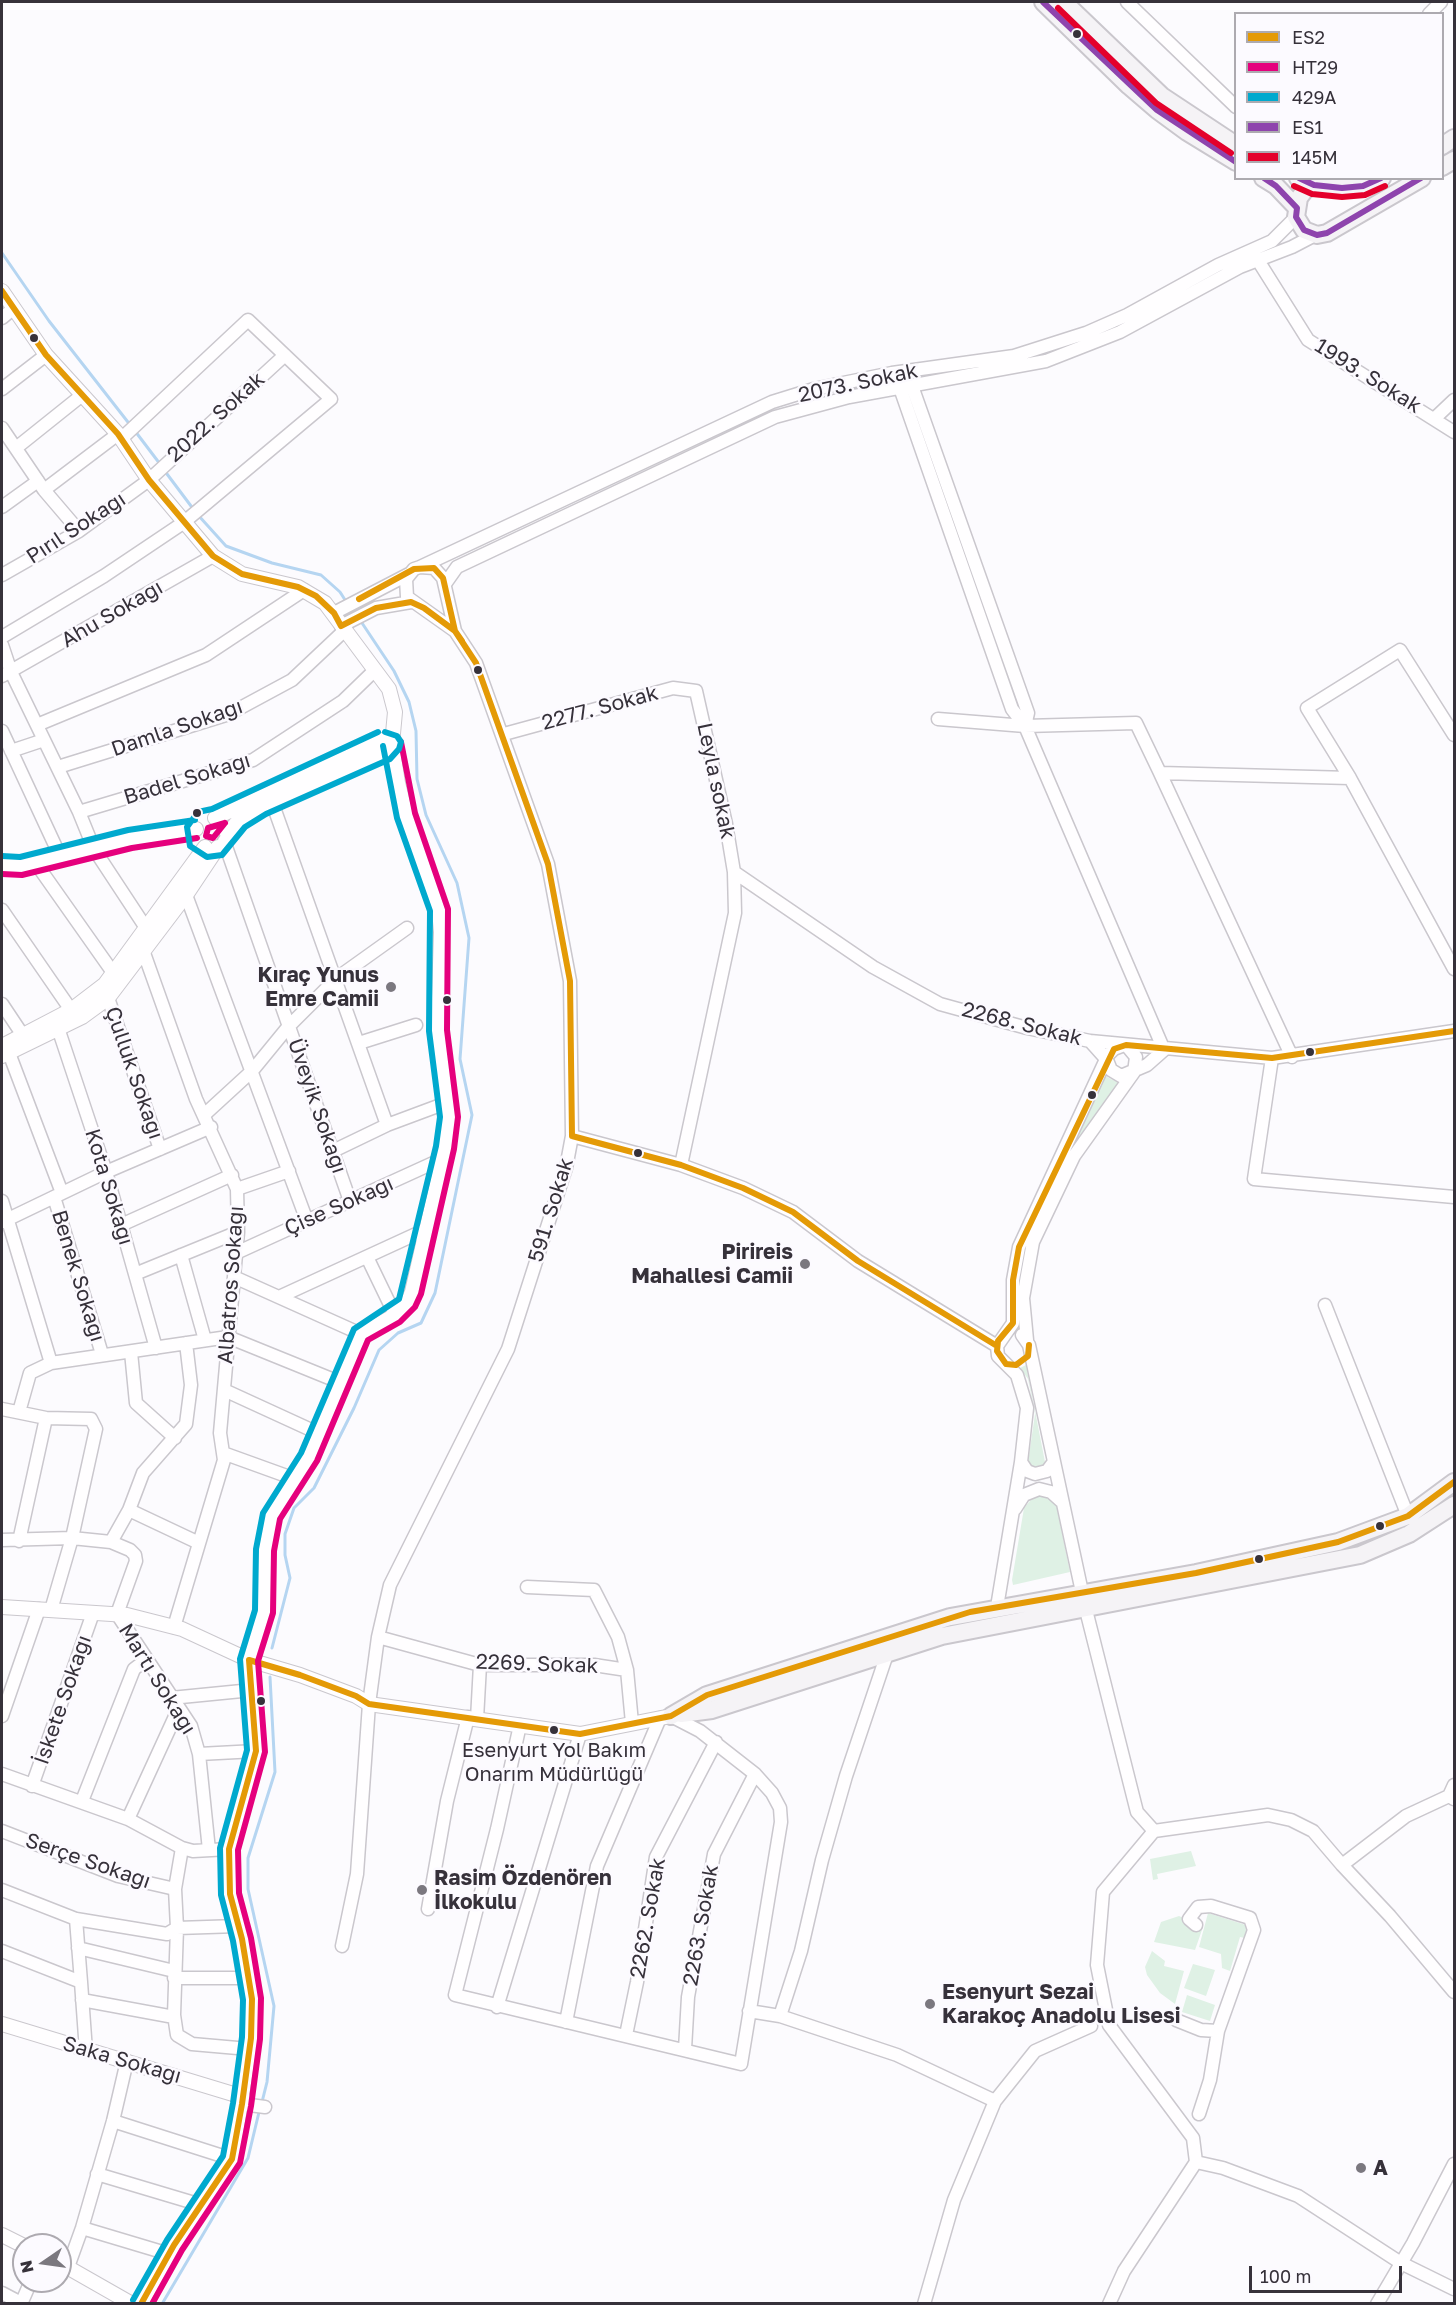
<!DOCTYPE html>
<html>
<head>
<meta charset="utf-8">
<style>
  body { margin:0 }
  #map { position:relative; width:1456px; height:2305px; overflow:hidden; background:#fcfbfe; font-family:"Golos Text",sans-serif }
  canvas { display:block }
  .frame { position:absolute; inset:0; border:3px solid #36313a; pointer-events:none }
  .legend { position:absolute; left:1234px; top:12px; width:210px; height:168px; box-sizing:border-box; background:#fcfaff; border:2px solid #adaab0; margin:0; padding:8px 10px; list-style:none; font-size:18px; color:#36313a }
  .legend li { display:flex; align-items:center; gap:12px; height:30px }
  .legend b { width:30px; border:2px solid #adaab0 }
  .north { position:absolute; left:12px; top:2233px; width:60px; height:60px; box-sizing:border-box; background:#fcfaff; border:2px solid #adaab0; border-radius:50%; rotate:257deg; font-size:16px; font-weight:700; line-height:24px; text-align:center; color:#36313a }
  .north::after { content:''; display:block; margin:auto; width:21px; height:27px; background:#7b787f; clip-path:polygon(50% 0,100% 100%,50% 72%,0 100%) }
  .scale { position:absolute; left:1249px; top:2266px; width:153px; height:27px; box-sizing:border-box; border:3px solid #36313a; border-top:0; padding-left:8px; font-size:18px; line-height:21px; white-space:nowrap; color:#36313a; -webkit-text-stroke:4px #fcfaff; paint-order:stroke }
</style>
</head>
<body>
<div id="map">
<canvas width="1456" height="2305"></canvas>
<div class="frame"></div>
<ul class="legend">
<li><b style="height:8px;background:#e49a06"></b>ES2</li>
<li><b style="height:8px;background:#e5007d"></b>HT29</li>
<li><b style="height:8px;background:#00a9ce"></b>429A</li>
<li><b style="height:8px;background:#8e44ad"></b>ES1</li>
<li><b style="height:8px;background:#e4002b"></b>145M</li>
</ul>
<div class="north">N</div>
<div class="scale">100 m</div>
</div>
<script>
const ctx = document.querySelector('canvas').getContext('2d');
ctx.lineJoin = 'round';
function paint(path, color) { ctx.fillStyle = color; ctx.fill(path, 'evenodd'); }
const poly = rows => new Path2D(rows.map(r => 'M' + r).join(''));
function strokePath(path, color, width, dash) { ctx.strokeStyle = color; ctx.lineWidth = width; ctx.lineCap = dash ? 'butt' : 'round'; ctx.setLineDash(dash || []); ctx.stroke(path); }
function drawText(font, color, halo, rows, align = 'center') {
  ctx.font = font + ' "Golos Text",sans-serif'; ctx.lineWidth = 5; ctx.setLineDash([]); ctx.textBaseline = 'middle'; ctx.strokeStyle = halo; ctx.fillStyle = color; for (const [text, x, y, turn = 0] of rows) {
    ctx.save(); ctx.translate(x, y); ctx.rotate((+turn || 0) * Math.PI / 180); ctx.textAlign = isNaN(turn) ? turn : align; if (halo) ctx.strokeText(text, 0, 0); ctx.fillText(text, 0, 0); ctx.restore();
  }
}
paint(poly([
  [1105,1076,1119,1083,1079,1140,1076,1138],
  [1026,1365,1045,1462,1042,1466,1033,1468,1028,1462,1035,1414,1028,1379,1020,1368],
  [1042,1495,1056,1504,1070,1572,1013,1585,1012,1580,1024,1508,1034,1496],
  [1191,1851,1196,1866,1157,1874,1158,1879,1153,1880,1150,1859],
  [1208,1913,1249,1926,1245,1938,1240,1937,1230,1971,1222,1968,1221,1954,1199,1947],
  [1179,1916,1186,1919,1186,1925,1190,1923,1203,1927,1195,1950,1154,1942,1161,1922],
  [1152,1951,1165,1961,1164,1966,1184,1971,1175,2004,1160,1993,1147,1975,1145,1967],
  [1193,1964,1215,1970,1206,1996,1184,1988],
  [1187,1995,1215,2005,1210,2021,1182,2012]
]), '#dff1e5');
strokePath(poly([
  [2,253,49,321,131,426],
  [135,431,160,464],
  [164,470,194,510],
  [198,515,226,546,272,563,321,575,340,592,347,603],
  [272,1648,290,1578,285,1555,285,1534,294,1508,314,1488,354,1408,379,1350,398,1333,421,1323,435,1293,472,1115,460,1059,469,938,457,883,426,815,417,779,416,731,409,702,394,671,360,620],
  [262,2102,267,2082,274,2006,248,1889,248,1858,275,1772,270,1677],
  [162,2304,248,2158,260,2108]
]), '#b5d5f1', 3);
const minor = poly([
  [1127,2,1236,107],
  [1429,14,1441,2],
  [1254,254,1308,340,1454,432],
  [2,318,14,308],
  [912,386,1028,713,1025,726],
  [900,388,1012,709,1025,726,1164,1050],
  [2,389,46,355],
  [1435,418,1454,400],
  [2,428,44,490,79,531],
  [16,448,81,396],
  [44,490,118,434],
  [2,507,38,481],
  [420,567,772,402,814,389,892,373,1014,356,1086,333,1127,315,1218,265,1272,241,1296,217],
  [2,575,79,531,149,480,285,355],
  [445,584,457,567,775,417,849,397,1046,361,1120,332,1240,267,1292,247,1315,235],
  [334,613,409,574],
  [341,626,376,608,411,602],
  [2,637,104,576,183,523,331,399,248,320,121,439],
  [2,645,11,672,79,812,94,849,146,928],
  [2,676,213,556],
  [938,719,1025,726,1136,723,1160,773],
  [37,725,206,655,304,590],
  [2,731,60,856],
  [504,734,673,688,696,691,726,824,734,872,735,913,681,1165],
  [11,751,44,740],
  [58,767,229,714,292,680,345,630],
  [1350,778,1307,708,1400,650,1454,735],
  [272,802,387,1125],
  [79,812,253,760,343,701,375,670],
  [224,841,350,1201],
  [35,862,114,974],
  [734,872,873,967,940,1004,1027,1028,1090,1041,1272,1058,1454,1031],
  [186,895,307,1221],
  [2,910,71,1010],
  [144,953,196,1099,237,1189,238,1232,220,1433,224,1460,174,1627],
  [108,998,160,1149],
  [2,1004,22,1034],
  [58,1028,106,1172,156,1348],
  [1090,1041,1107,1060,1111,1070,1121,1076,1147,1065,1164,1050],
  [359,1043,416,1025],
  [9,1053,62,1193],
  [1292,1057,1160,773,1350,778,1454,969],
  [1272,1058,1254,1179,1454,1197],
  [204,1115,252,1071,288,1027,337,978,407,928],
  [572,1136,681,1165,743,1188,793,1212,858,1261,997,1346],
  [333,1151,387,1125,446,1103],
  [237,1189,289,1171],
  [54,1197,102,1354],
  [2,1201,51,1363],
  [2,1222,106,1172,211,1127],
  [121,1225,232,1175],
  [236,1253,442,1159],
  [181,1255,205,1340],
  [367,1257,395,1315],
  [135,1274,238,1232],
  [234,1277,361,1334],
  [279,1297,427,1229],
  [1325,1305,1408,1516],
  [1022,1335,1029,1345,1082,1592],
  [1027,1340,1023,1298,1033,1242,1074,1156,1134,1072,1136,1057,1126,1045],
  [186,1343,191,1385,186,1424,143,1473,129,1510,199,1543],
  [131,1352,136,1403,175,1438],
  [224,1390,320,1434],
  [2,1409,46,1418,91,1419,96,1429,72,1538,51,1610],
  [19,1412,30,1373,51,1363,228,1337,339,1382],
  [223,1453,295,1479],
  [1053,1463,1047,1471,1035,1474,1027,1471,1021,1462,1027,1408,1017,1375,998,1356,997,1346,1013,1323,1013,1280,1019,1247,1108,1055,1114,1049,1122,1046],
  [1015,1509,1024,1495,1039,1489,1051,1492,1061,1501],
  [2,1540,72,1538,111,1542,130,1550,135,1555,136,1561,117,1614,191,1726,199,1754,209,1850],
  [19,1541,46,1418],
  [111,1542,129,1510],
  [527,1587,594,1590,618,1637,627,1670,632,1723],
  [997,1607,1021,1462],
  [1086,1610,1137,1812,1154,1831,1268,1815,1291,1820,1313,1831,1342,1865,1406,1816,1449,1796,1454,1799],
  [378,1637,480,1665,594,1665,627,1670],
  [171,1698,252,1690],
  [2,1716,39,1609],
  [477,1719,480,1665],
  [520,1725,497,1829,455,1995,741,2064,781,1822,780,1808,772,1793,755,1774,700,1731,671,1716],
  [199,1754,256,1751],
  [2,1774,128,1819,182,1848,193,1851,229,1849],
  [32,1786,93,1613],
  [1449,1796,1454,1785],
  [82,1801,134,1669,146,1660],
  [128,1819,178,1710],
  [2,1831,118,1876,175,1889],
  [1154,1831,1103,1892,1097,1965,1109,2025,1193,2138,1196,2162],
  [182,1848,175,1889,177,1928,174,2015,177,2035,192,2044,249,2049],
  [1342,1865,1390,1916,1454,1992],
  [2,1890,76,1919,167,1934,177,1928,238,1926],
  [428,1909,447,1801,468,1717],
  [76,1919,81,1982],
  [1196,1925,1189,1919,1198,1907,1211,1906,1250,1918,1254,1930,1218,2031],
  [342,1946,357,1874,369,1704,378,1637,390,1585,508,1349,566,1168,572,1136,570,981,548,864,476,663,455,631,407,597,406,579,414,569,420,567,434,568,443,578,455,631],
  [78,1948,174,1971],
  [2,1951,81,1982,86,2051],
  [174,1978,249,1978],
  [82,2000,174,2017],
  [497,2007,580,1734],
  [749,2011,780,2016,897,2055,995,2101],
  [780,2016,801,1951,822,1860,846,1776,887,1654],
  [1176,2020,1201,2030,1218,2031,1210,2080,1199,2114],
  [566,2022,597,1866,660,1718],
  [626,2035,637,1982,656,1857,716,1742],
  [685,2049,688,1997,714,1854,755,1774],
  [242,2104,265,2107],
  [113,2121,232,2159],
  [1196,2162,1223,2168,1298,2196,1401,2263,1454,2289],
  [97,2174,201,2205],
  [82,2228,169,2254],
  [68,2267,82,2228,113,2121,127,2061],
  [2,2293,21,2303],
  [21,2304,31,2281],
  [924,2304,954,2200,995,2101,1035,2051,1091,2026],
  [1109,2304,1124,2271,1196,2162],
  [1377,2304,1413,2243,1454,2164]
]);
const tertiary = poly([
  [2,291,46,355,118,434,149,480,213,556,242,574,298,587,325,603,389,689,395,712,392,744,398,783,406,815,439,910,441,932,438,1031,449,1117,445,1148,412,1292,407,1304,395,1315,361,1334,309,1457,272,1516,265,1550,264,1611,249,1660,256,1751,229,1849,230,1894,242,1939,252,1999,251,2038,232,2159,174,2245,141,2304],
  [215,818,382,740,392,744],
  [227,834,239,820,262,806,386,751,392,744],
  [2,865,21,866,130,839,196,829],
  [2,1046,71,1010,105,984,205,847],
  [2,1056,82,1017,108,998,186,895,218,847],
  [2,1607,127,1615,182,1629,249,1660,300,1675,356,1696,369,1704,580,1734,671,1716],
  [2,2024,243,2097],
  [2,2235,24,2246],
  [60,2263,132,2304]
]);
const secondary = poly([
  [1043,2,1129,86,1157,110,1187,132,1236,162],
  [1064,2,1162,96,1236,145],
  [1442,146,1454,138],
  [1442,167,1454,160],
  [1263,178,1276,186,1297,208],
  [1298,178,1314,185,1342,188,1363,186,1382,178],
  [1314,185,1305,190,1299,198,1296,217,1304,230,1317,235,1327,233,1422,178],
  [681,1714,712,1710,942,1636,1360,1555,1409,1534,1454,1505],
  [671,1716,707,1695,950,1617,1196,1573,1338,1542,1408,1516,1454,1482]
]);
strokePath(minor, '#cac7cd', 15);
strokePath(tertiary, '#cac7cd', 16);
strokePath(secondary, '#cac7cd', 20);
strokePath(minor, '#fffeff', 12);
strokePath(tertiary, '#fffeff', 14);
strokePath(secondary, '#f5f3f6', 16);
strokePath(poly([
  [2,291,46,355,118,434,149,480,213,556,242,574,298,587,316,596,334,613,341,626,376,608,411,602,424,608,455,631,476,663,548,864,570,981,572,1136],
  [359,599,414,569,434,568,443,578,455,631,462,641],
  [572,1136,681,1165,743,1188,793,1212,858,1261,997,1346],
  [1029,1345,1028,1356,1016,1365,1006,1364,997,1351,998,1341,1013,1323,1013,1280,1019,1247,1114,1049,1126,1045,1272,1058,1454,1031],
  [249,1660,300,1675,356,1696,369,1704,580,1734,671,1716,707,1695,970,1612,1196,1573,1338,1542,1408,1516,1454,1482],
  [141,2304,174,2245,232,2159,242,2104,251,2038,252,1999,242,1939,230,1894,229,1849,256,1751,249,1660]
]), '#e49a06', 6);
strokePath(poly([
  [225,823,213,838,206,836,208,828,225,823],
  [2,874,22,875,132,848,197,838],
  [152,2304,182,2250,240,2163,251,2106,260,2039,261,1998,251,1938,239,1893,238,1850,265,1752,258,1661,273,1613,274,1551,280,1519,317,1461,368,1340,400,1322,415,1307,421,1294,454,1149,458,1117,447,1030,448,909,415,813,401,742]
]), '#e5007d', 6);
strokePath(poly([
  [378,732,212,809,198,812,187,827,190,846,207,857,222,855,245,827,266,814,390,759,399,749,401,742,397,736,385,732],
  [2,856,20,857,128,830,195,820],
  [133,2300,167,2240,223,2156,233,2103,242,2037,243,2000,233,1941,221,1895,220,1848,247,1750,240,1659,255,1610,256,1549,263,1513,301,1453,354,1329,399,1299,436,1146,440,1117,429,1031,430,911,397,818,383,746]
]), '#00a9ce', 6);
strokePath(poly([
  [1043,2,1157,110,1236,162],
  [1264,178,1276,186,1297,208,1296,217,1304,230,1317,235,1327,233,1421,178],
  [1299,178,1314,185,1342,188,1363,186,1381,178]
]), '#8e44ad', 6);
strokePath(poly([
  [1058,8,1156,103,1231,153],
  [1294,186,1312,194,1342,197,1365,195,1385,186]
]), '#e4002b', 6);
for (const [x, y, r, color] of [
  [1077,34,5,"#36313a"],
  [34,338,5,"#36313a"],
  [478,670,5,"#36313a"],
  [197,813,5,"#36313a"],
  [391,987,6,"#7b787f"],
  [447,1000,5,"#36313a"],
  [1310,1052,5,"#36313a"],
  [1092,1095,5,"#36313a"],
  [638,1153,5,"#36313a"],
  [805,1264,6,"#7b787f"],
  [1380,1526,5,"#36313a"],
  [1259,1559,5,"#36313a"],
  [261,1701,5,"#36313a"],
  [554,1730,5,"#36313a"],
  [422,1890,6,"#7b787f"],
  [930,2004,6,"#7b787f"],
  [1361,2168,6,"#7b787f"]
]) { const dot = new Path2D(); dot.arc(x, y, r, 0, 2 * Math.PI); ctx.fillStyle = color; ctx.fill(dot); strokePath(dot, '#fcfaff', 2); }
drawText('20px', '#36313a', '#fcfaff', [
  ["Esenyurt Yol Bakım",554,1751],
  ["Onarım Müdürlüğü",554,1775]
]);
drawText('21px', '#36313a', '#fcfaff', [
  ["1993. Sokak",1368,376,32],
  ["2073. Sokak",858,383,-12],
  ["2022. Sokak",216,417,-42],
  ["Pırıl Sokağı",76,528,-33],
  ["Ahu Sokağı",112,614,-30],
  ["2277. Sokak",600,708,-15],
  ["Damla Sokağı",177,728,-19],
  ["Badel Sokağı",187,779,-17],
  ["Leyla sokak",716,781,78],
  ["2268. Sokak",1022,1024,14],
  ["Çulluk Sokağı",134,1073,71],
  ["Üveyik Sokağı",317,1106,71],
  ["Kota Sokağı",109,1187,73],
  ["Çise Sokağı",339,1206,-24],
  ["591. Sokak",551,1210,-73],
  ["Benek Sokağı",78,1276,73],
  ["Albatros Sokağı",231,1285,-86],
  ["2269. Sokak",537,1664,2],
  ["Martı Sokağı",157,1679,58],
  ["İskete Sokağı",63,1700,-71],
  ["Serçe Sokağı",88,1861,19],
  ["2262. Sokak",648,1918,-80],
  ["2263. Sokak",701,1925,-80],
  ["Saka Sokağı",122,2060,16]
]);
drawText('bold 21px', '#36313a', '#fcfaff', [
  ["Kıraç Yunus",379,975,"right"],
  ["Emre Camii",379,999,"right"],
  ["Pirireis",793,1252,"right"],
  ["Mahallesi Camii",793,1276,"right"],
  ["Rasim Özdenören",434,1878],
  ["İlkokulu",434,1902],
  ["Esenyurt Sezai",942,1992],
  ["Karakoç Anadolu Lisesi",942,2016],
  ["A",1373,2168]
], 'left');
</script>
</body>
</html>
